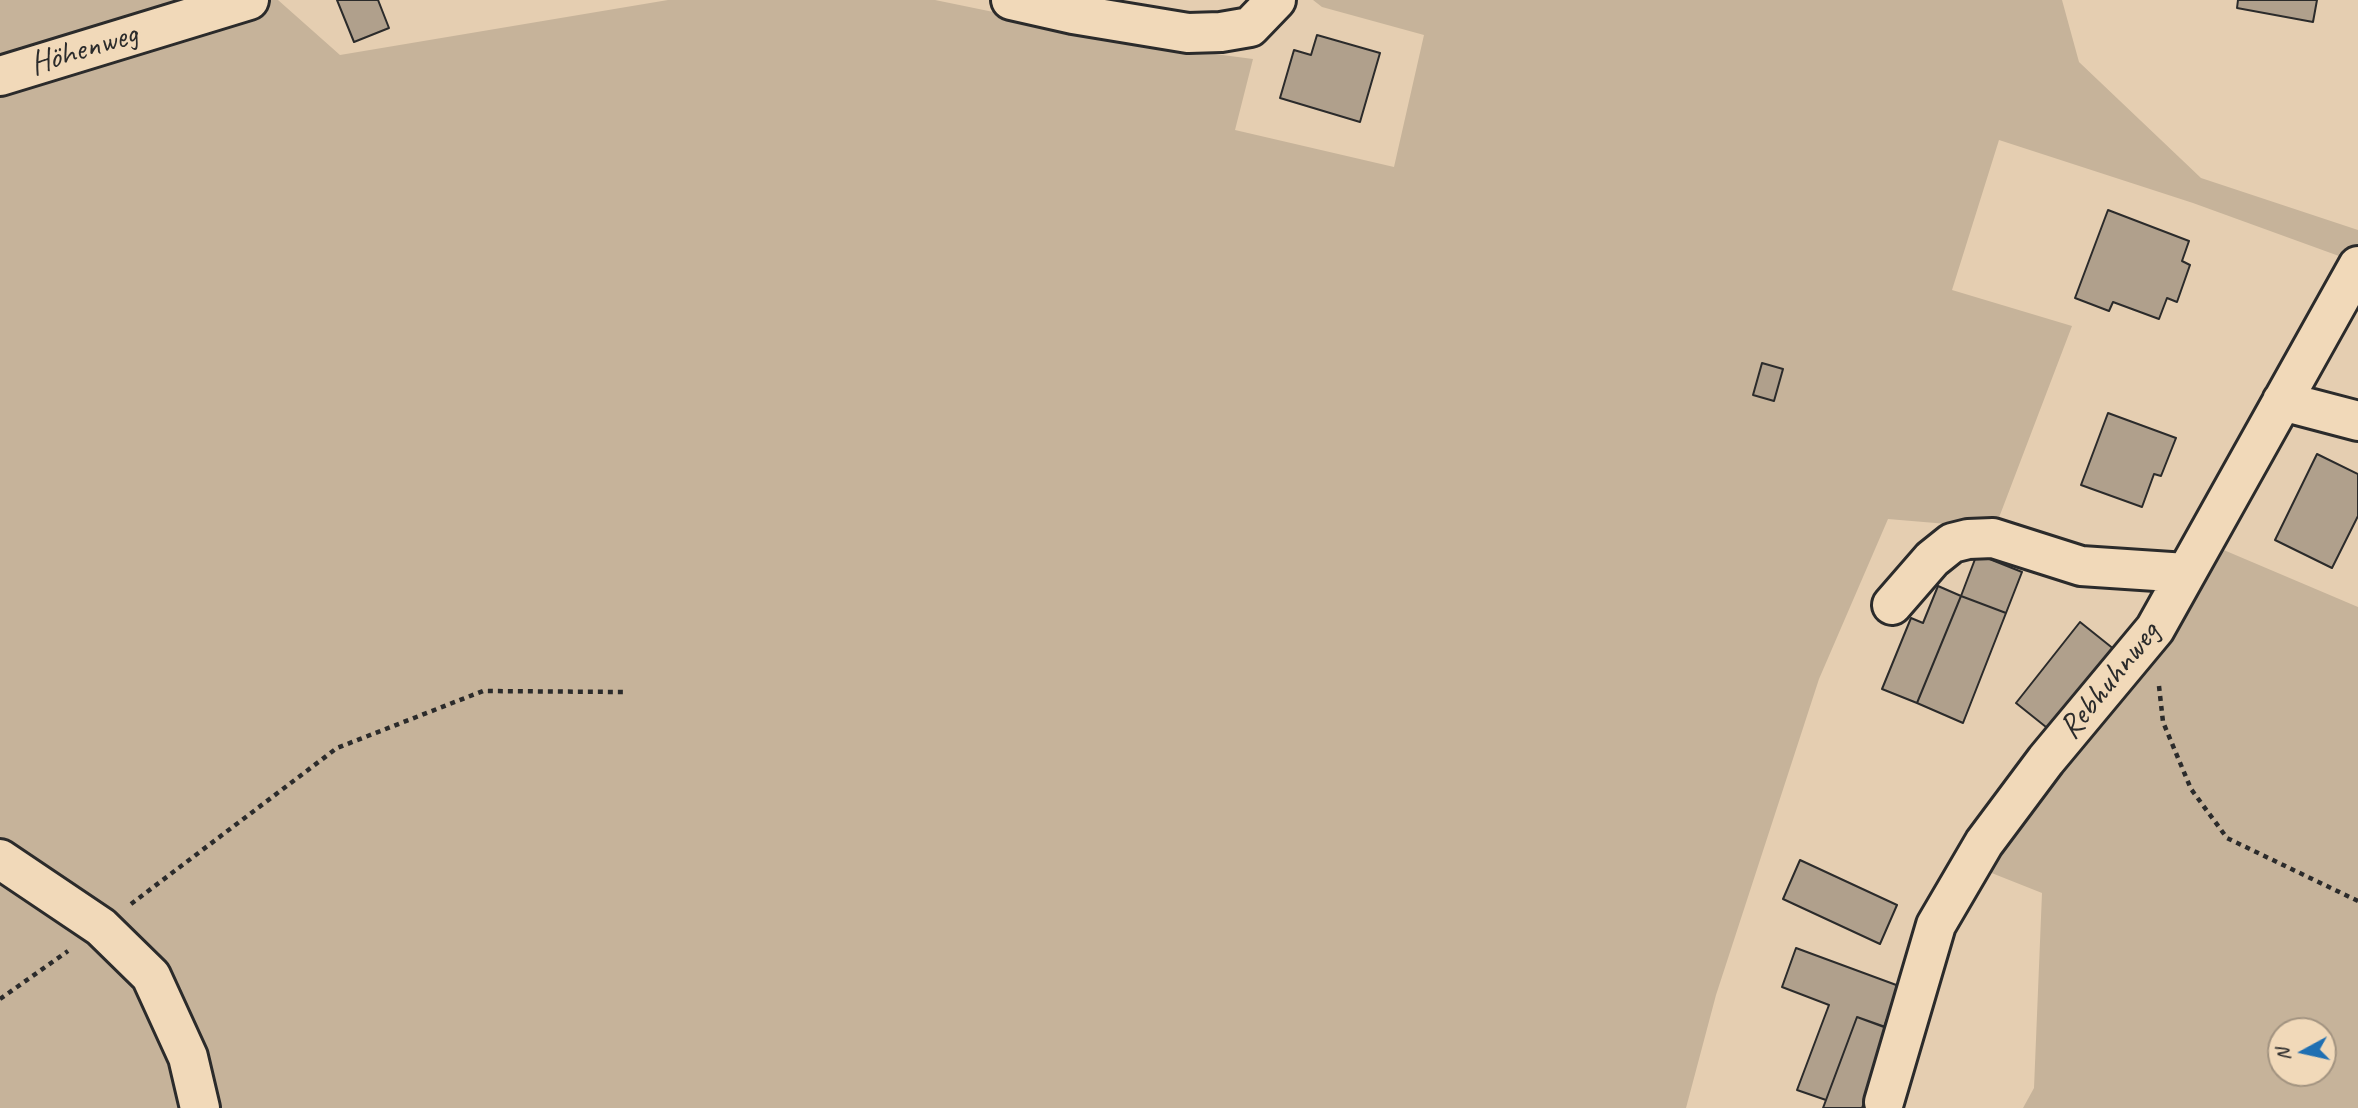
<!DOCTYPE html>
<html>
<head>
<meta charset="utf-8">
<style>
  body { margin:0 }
  #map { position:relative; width:2358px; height:1108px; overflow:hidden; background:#e5ceb1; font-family:Caveat,sans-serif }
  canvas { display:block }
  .north { position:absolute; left:2267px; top:1017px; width:70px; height:70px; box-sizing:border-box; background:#f1d9b9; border:2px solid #a29380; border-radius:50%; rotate:262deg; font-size:19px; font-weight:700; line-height:28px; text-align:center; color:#2b2b2b }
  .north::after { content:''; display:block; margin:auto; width:24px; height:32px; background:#1f6fb2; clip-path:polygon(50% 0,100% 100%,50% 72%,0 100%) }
</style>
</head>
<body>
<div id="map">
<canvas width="2358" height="1108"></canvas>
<div class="north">N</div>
</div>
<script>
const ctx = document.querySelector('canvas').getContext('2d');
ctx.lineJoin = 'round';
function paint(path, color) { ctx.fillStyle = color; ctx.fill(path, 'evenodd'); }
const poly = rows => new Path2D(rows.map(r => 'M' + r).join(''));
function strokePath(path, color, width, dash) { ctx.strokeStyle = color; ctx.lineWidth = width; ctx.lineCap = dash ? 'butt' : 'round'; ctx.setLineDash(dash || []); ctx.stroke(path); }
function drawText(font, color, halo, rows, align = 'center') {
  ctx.font = font + ' Caveat,sans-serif'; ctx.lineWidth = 5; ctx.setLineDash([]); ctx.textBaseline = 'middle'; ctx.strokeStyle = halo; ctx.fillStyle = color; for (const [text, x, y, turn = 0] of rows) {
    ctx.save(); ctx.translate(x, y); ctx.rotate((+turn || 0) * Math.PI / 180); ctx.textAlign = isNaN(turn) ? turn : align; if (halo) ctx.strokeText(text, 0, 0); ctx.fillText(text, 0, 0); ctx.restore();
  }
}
paint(poly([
  [0,0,278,0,340,55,668,0,935,0,1169,48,1253,59,1235,130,1394,167,1424,35,1322,7,1313,0,2062,0,2079,62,2201,178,2358,230,2358,244,2350,260,2193,203,1999,140,1952,290,2072,326,1995,528,1888,519,1819,679,1716,995,1686,1108,0,1108],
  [2219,548,2358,607,2358,1108,2023,1108,2034,1088,2042,893,1979,868],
  [2281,1031,2323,1031,2323,1073,2281,1073]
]), '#c6b39a');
const building = poly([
  [337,0,378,0,389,28,354,42,337,0],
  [2238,0,2317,0,2313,22,2237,8,2238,0],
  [1317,35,1380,53,1360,122,1280,98,1294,50,1311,55,1317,35],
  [2108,210,2189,241,2182,261,2190,265,2177,302,2167,298,2159,319,2113,302,2109,311,2075,298,2108,210],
  [1762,363,1783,369,1774,401,1753,395,1762,363],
  [2108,413,2176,438,2161,476,2154,474,2142,507,2081,485,2108,413],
  [2317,454,2358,474,2358,516,2332,568,2275,540,2317,454],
  [1977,554,2022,572,2006,613,1961,596,1977,554],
  [1938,586,1961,596,1917,703,1882,689,1911,618,1923,623,1938,586],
  [1961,596,2006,613,1963,723,1917,703,1961,596],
  [2080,622,2115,650,2051,731,2016,703,2080,622],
  [1800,860,1897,905,1880,944,1783,899,1800,860],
  [1796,948,1899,986,1884,1027,1857,1017,1826,1100,1797,1090,1829,1005,1782,987,1796,948],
  [1857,1017,1891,1029,1862,1108,1823,1108,1857,1017]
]);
paint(building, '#b0a08c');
strokePath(building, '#2b2b2b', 2);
const minor = poly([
  [1011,0,1073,14,1188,33,1221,32,1250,27,1276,0],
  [0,76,249,0],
  [2282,401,2358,421],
  [1892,605,1932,559,1952,543,1968,539,1993,538,2081,566,2186,573],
  [0,859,101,927,151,976,188,1057,200,1108],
  [1884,1102,1936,925,1984,843,2046,760,2155,629,2358,266]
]);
strokePath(minor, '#2b2b2b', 44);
strokePath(poly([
  [2159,686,2163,722,2191,789,2227,838,2358,901],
  [131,904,337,748,483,691,623,692],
  [0,999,68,951]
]), '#2b2b2b', 4.5, [5, 5]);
strokePath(minor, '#f1d9b9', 38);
drawText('33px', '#2b2b2b', '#f1d9b9', [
  ["Höhenweg",84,50,-17],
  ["Rebhuhnweg",2110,681,-51]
]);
</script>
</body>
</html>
